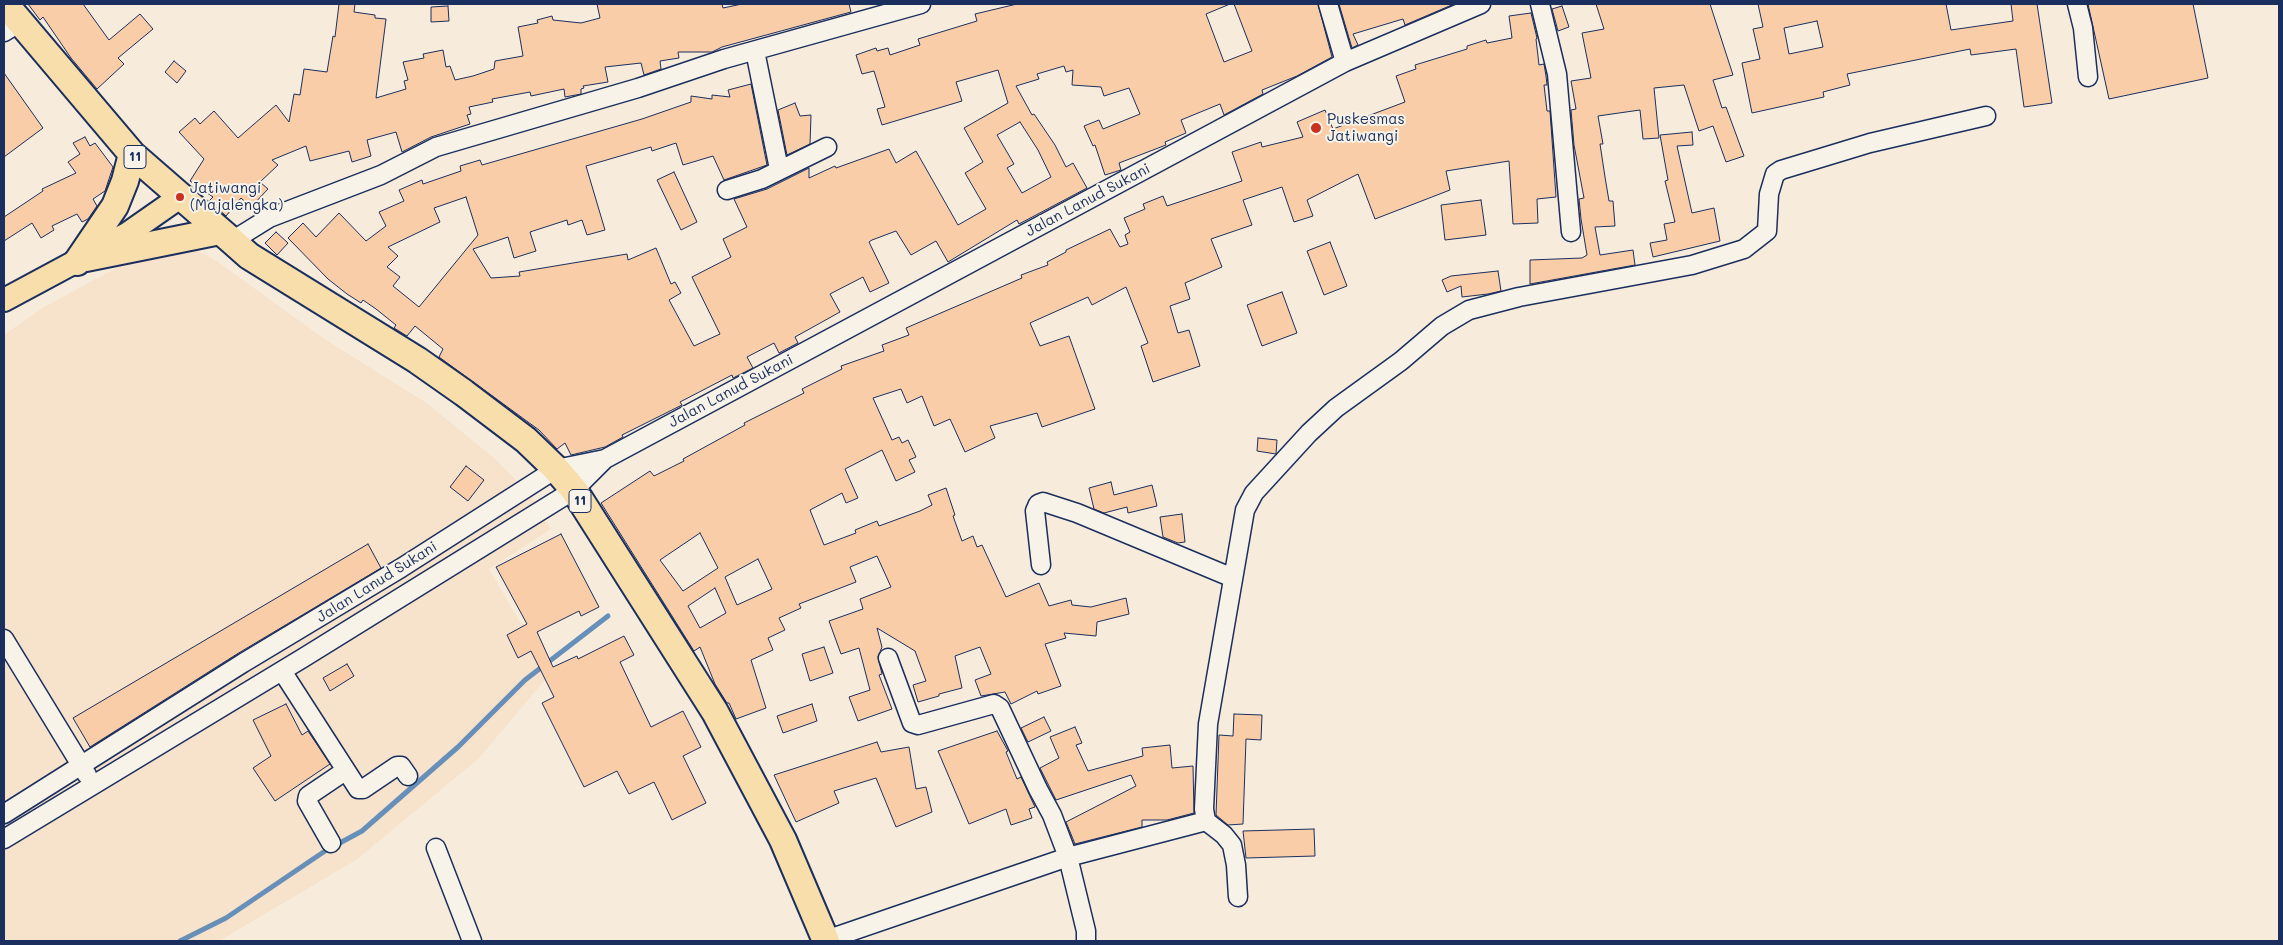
<!DOCTYPE html>
<html>
<head>
<meta charset="utf-8">
<style>
  body { margin:0 }
  #map { position:relative; width:2283px; height:945px; overflow:hidden; background:#f7ebdb; font-family:Mali,sans-serif }
  canvas { display:block }
  .frame { position:absolute; inset:0; border:5px solid #1b2f5e; pointer-events:none }
</style>
</head>
<body>
<div id="map">
<canvas width="2283" height="945"></canvas>
<div class="frame"></div>
</div>
<script>
const ctx = document.querySelector('canvas').getContext('2d');
ctx.lineJoin = 'round';
function paint(path, color) { ctx.fillStyle = color; ctx.fill(path, 'evenodd'); }
const poly = rows => new Path2D(rows.map(r => 'M' + r).join(''));
function strokePath(path, color, width, dash) { ctx.strokeStyle = color; ctx.lineWidth = width; ctx.lineCap = dash ? 'butt' : 'round'; ctx.setLineDash(dash || []); ctx.stroke(path); }
function drawText(font, color, halo, rows, align = 'center') {
  ctx.font = font + ' Mali,sans-serif'; ctx.lineWidth = 4; ctx.setLineDash([]); ctx.textBaseline = 'middle'; ctx.strokeStyle = halo; ctx.fillStyle = color; for (const [text, x, y, turn = 0] of rows) {
    ctx.save(); ctx.translate(x, y); ctx.rotate((+turn || 0) * Math.PI / 180); ctx.textAlign = isNaN(turn) ? turn : align; if (halo) ctx.strokeText(text, 0, 0); ctx.fillText(text, 0, 0); ctx.restore();
  }
}
paint(poly([
  [172,238,215,260,326,340,425,402,493,457,531,496,551,529,489,569,550,674,478,759,356,860,219,941,4,941,4,335,44,307]
]), '#f7e2cb');
strokePath(poly([
  [180,941,226,918,325,851,362,831,458,747,525,680,608,616]
]), '#668fb9', 5);
const building = poly([
  [28,4,83,4,109,40,140,14,153,29,118,58,124,64,97,89,71,58,43,17,40,20,28,4],
  [339,4,355,4,354,12,375,15,375,18,386,19,376,98,406,89,404,81,408,80,403,62,424,58,423,54,443,50,446,67,450,66,455,80,473,76,494,69,495,61,523,56,518,27,538,23,537,20,552,16,553,20,581,23,600,18,597,4,722,4,723,8,742,4,849,4,851,12,722,47,712,52,678,52,679,58,660,61,661,69,644,75,641,63,605,67,608,82,583,86,584,88,581,89,581,94,565,97,564,89,531,96,530,92,492,99,493,102,469,107,471,114,467,115,470,124,431,137,402,152,396,132,367,140,371,156,352,162,349,151,310,161,306,146,272,160,278,165,260,182,268,189,251,207,241,198,226,216,209,201,213,197,190,181,204,159,179,132,195,118,200,124,214,111,238,138,276,105,289,122,294,94,300,95,304,69,327,72,333,36,335,37,339,4],
  [1017,4,1230,4,1206,14,1224,62,1252,51,1234,4,1318,4,1332,57,1297,76,1262,90,1263,94,1224,115,1220,104,1181,120,1186,133,1165,142,1166,145,1119,163,1121,170,1105,175,1095,145,1093,146,1084,126,1099,120,1103,129,1140,114,1129,88,1104,96,1101,87,1072,85,1073,70,1066,72,1064,66,1037,74,1039,79,1016,86,1032,115,1034,114,1055,145,1066,167,1073,163,1087,188,1019,224,1017,220,948,262,936,241,911,255,896,231,872,240,869,242,889,283,870,292,863,277,830,294,840,312,795,337,798,343,779,353,774,343,747,357,753,368,733,378,732,375,680,402,682,405,622,435,623,437,605,447,571,455,565,443,557,449,539,430,439,357,443,349,415,326,407,336,394,328,396,325,376,309,363,300,361,303,347,294,328,279,288,238,303,223,316,237,339,213,366,241,386,226,379,212,404,201,399,190,422,180,423,184,461,171,460,166,480,160,482,165,642,119,691,102,691,96,712,99,712,95,730,97,728,90,751,84,767,165,724,180,713,156,683,165,676,143,652,151,651,147,586,166,605,230,587,235,582,220,568,225,567,220,530,232,536,251,514,258,508,237,473,249,491,278,520,276,519,272,627,254,628,260,656,248,671,284,675,282,681,293,669,300,694,346,720,334,692,277,731,257,723,239,747,227,734,199,767,189,809,168,809,178,835,166,836,168,889,149,896,163,916,151,958,225,986,209,965,173,983,162,964,128,1008,103,998,70,956,82,962,101,882,125,877,109,885,107,874,71,862,74,856,55,876,48,877,51,888,48,890,55,920,45,918,39,977,21,975,14,1017,4],
  [1020,122,1038,150,1051,177,1022,193,1007,168,1014,164,997,135,1020,122],
  [466,197,478,235,419,307,393,286,400,277,387,267,398,256,388,247,440,222,434,208,466,197],
  [1339,4,1454,4,1405,25,1403,19,1353,34,1358,45,1352,48,1339,4],
  [1596,4,1710,4,1733,75,1713,80,1722,108,1726,107,1744,156,1726,162,1713,126,1699,131,1684,85,1654,88,1659,138,1643,139,1640,110,1598,116,1603,144,1600,144,1605,177,1609,201,1613,201,1615,226,1595,227,1600,255,1633,250,1635,265,1530,284,1530,260,1582,258,1587,255,1581,219,1579,199,1584,198,1574,145,1571,110,1576,109,1571,81,1591,78,1582,33,1604,29,1596,4],
  [1758,4,1946,4,1951,30,2013,21,2011,4,2037,4,2052,103,2024,107,2016,49,1971,55,1970,49,1847,74,1850,85,1823,92,1824,97,1752,113,1742,63,1760,59,1753,29,1763,27,1758,4],
  [1817,21,1823,47,1789,54,1784,28,1817,21],
  [2088,4,2193,4,2208,78,2109,99,2088,4],
  [448,6,449,21,431,22,431,7,448,6],
  [1562,6,1569,27,1558,31,1552,9,1562,6],
  [1531,13,1537,38,1536,39,1539,65,1544,64,1546,76,1547,85,1544,85,1547,111,1550,111,1556,197,1537,199,1538,223,1513,224,1509,161,1446,171,1450,190,1375,219,1358,174,1307,200,1313,216,1294,222,1282,187,1243,200,1252,225,1211,239,1222,267,1185,283,1190,299,1170,306,1178,333,1189,330,1200,366,1153,382,1141,346,1148,343,1126,287,1092,305,1088,297,1030,323,1040,346,1069,336,1095,409,1042,427,1037,413,990,426,995,438,965,452,950,419,934,426,922,396,907,403,901,389,873,398,892,440,899,437,902,443,908,440,916,457,909,460,915,472,896,481,882,450,845,469,858,498,846,503,842,493,810,510,824,545,856,533,855,530,877,521,879,526,920,511,932,505,928,495,946,488,955,515,953,516,962,541,973,536,977,547,982,545,1006,597,1039,583,1049,606,1071,600,1072,605,1091,607,1126,598,1129,614,1097,622,1096,636,1064,633,1066,638,1045,644,1061,686,1038,694,1037,691,1011,704,1005,692,981,696,975,680,991,674,980,647,955,656,962,688,939,694,939,696,918,702,913,685,926,681,915,651,877,628,882,647,878,657,882,674,879,675,892,709,858,721,849,697,870,690,859,648,841,654,829,621,863,609,860,599,891,587,877,556,850,567,856,582,799,604,801,608,779,618,785,630,768,638,773,650,751,660,766,708,736,719,729,703,727,703,715,684,700,647,694,651,601,503,650,471,654,476,684,461,683,459,745,425,744,423,804,393,802,389,842,369,841,366,884,351,882,345,909,335,906,328,1022,278,1021,275,1048,265,1047,262,1066,252,1066,250,1110,229,1120,247,1128,244,1125,235,1130,232,1124,218,1145,209,1143,204,1163,196,1167,206,1242,181,1232,152,1261,142,1262,147,1303,137,1297,122,1325,110,1333,129,1405,102,1396,76,1416,69,1415,65,1467,49,1467,46,1486,40,1487,43,1512,38,1509,16,1531,13],
  [700,533,718,568,683,591,660,560,700,533],
  [758,559,772,589,737,605,725,577,758,559],
  [715,588,726,613,700,628,688,606,715,588],
  [174,61,186,71,177,83,165,72,174,61],
  [4,73,43,128,4,157,4,73],
  [795,103,800,116,811,115,810,144,787,155,778,110,795,103],
  [1692,132,1693,145,1677,146,1692,213,1714,208,1720,241,1653,257,1650,243,1667,240,1664,224,1675,222,1665,181,1668,180,1660,135,1692,132],
  [85,137,90,146,95,143,113,167,105,191,93,199,97,206,88,219,82,222,77,214,52,226,54,230,41,238,32,223,4,241,4,217,43,191,42,189,76,173,68,162,80,154,73,143,85,137],
  [674,172,697,222,681,230,657,180,674,172],
  [1481,200,1486,235,1445,240,1441,205,1481,200],
  [276,232,288,243,277,255,265,243,276,232],
  [1330,242,1347,286,1324,295,1307,251,1330,242],
  [1498,271,1501,291,1488,294,1462,297,1461,286,1447,292,1442,280,1451,276,1498,271],
  [1282,292,1297,333,1262,346,1247,305,1282,292],
  [1258,438,1277,440,1276,454,1257,451,1258,438],
  [466,466,484,480,468,501,450,487,466,466],
  [1111,482,1114,495,1152,485,1157,506,1128,513,1127,507,1104,513,1094,509,1089,488,1111,482],
  [1182,514,1185,542,1178,543,1163,537,1160,517,1182,514],
  [561,534,599,607,581,616,579,611,537,632,553,667,577,656,578,659,624,636,634,655,620,662,651,727,683,711,701,747,683,756,706,803,672,820,654,782,629,794,617,771,584,787,542,703,554,697,531,651,518,658,507,635,527,624,496,567,561,534],
  [368,544,381,568,237,654,90,747,73,718,368,544],
  [824,647,833,673,810,681,802,654,824,647],
  [347,664,354,676,330,691,323,678,347,664],
  [286,704,302,735,308,731,330,764,275,801,253,768,271,756,253,720,286,704],
  [812,704,817,721,783,733,777,716,812,704],
  [1234,714,1262,715,1261,740,1246,739,1243,824,1228,825,1216,815,1219,735,1233,736,1234,714],
  [1044,717,1051,731,1028,742,1021,728,1044,717],
  [1075,727,1082,743,1076,745,1088,771,1143,756,1142,748,1170,745,1172,768,1193,766,1194,813,1167,820,1142,820,1142,827,1075,844,1066,822,1136,786,1131,775,1056,800,1040,768,1059,758,1050,737,1075,727],
  [997,731,1008,751,1006,752,1017,779,1021,777,1035,807,1029,809,1032,818,1011,825,1006,809,969,824,938,751,997,731],
  [877,742,881,752,909,747,916,789,926,787,932,812,896,827,876,778,834,791,839,803,796,822,774,775,877,742],
  [1314,829,1315,856,1246,858,1243,831,1314,829]
]);
paint(building, '#f8cda7');
strokePath(building, '#1b2f5e', 1);
const minor = poly([
  [1328,4,1345,62],
  [1540,4,1557,74,1571,232],
  [2077,4,2083,28,2088,77],
  [4,32,20,22],
  [755,51,779,169],
  [727,190,762,179,827,147],
  [232,241,269,218,381,175,436,147,638,88,724,59,921,4],
  [1041,565,1035,511,1038,504,1043,502,1077,513,1233,578],
  [4,639,87,775],
  [888,658,912,723,918,725,994,704,1000,708,1038,789,1052,815,1068,857,1086,931,1086,941],
  [282,671,358,789,363,789,397,766,401,766,408,776],
  [4,814,243,663,401,568,556,469,605,459,1345,62,1481,4],
  [4,839,303,658,574,490,605,459],
  [331,843,307,801,308,796,345,771],
  [436,848,472,941],
  [1238,897,1236,865,1232,845,1224,835,1206,821,1204,809,1208,724,1245,510,1254,493,1309,433,1336,408,1401,361,1442,326,1469,310,1519,297,1692,265,1744,249,1767,231,1769,194,1775,174,1781,170,1870,143,1986,116],
  [823,941,1068,857,1206,821]
]);
const major = poly([
  [4,300,127,234,180,197]
]);
const highway = poly([
  [5,4,132,154,232,241,249,256,417,360,464,393,526,440,556,469,574,490,715,712,783,840,826,941],
  [86,258,220,231],
  [77,262,115,206,125,181,132,154]
]);
strokePath(minor, '#1b2f5e', 21);
strokePath(major, '#1b2f5e', 26);
strokePath(highway, '#1b2f5e', 30);
strokePath(minor, '#f7f3e8', 18);
strokePath(major, '#f8deab', 22);
strokePath(highway, '#f8deab', 26);
for (const [x, y, r, color] of [
  [1316,128,6,"#c8321e"],
  [180,197,5,"#c8321e"]
]) { const dot = new Path2D(); dot.arc(x, y, r, 0, 2 * Math.PI); ctx.fillStyle = color; ctx.fill(dot); strokePath(dot, '#f7f3e8', 2); }
for (const [x, y, w] of [
  [135,157,22],
  [580,501,22]
]) { const box = new Path2D(); box.roundRect(x - w / 2, y - 11.5, w, 23, 4); ctx.fillStyle = '#f7f3e8'; ctx.fill(box); strokePath(box, '#1b2f5e', 1); }
drawText('bold 14px', '#1b2f5e', null, [
  ["11",135,157],
  ["11",580,501]
]);
drawText('15px', '#1b2f5e', '#f7f3e8', [
  ["Puskesmas",1327,119],
  ["Jatiwangi",1327,136],
  ["Jatiwangi",190,188],
  ["(Majalengka)",190,205]
], 'left');
drawText('15px', '#1b2f5e', '#f7f3e8', [
  ["Jalan Lanud Sukani",1088,200,-28],
  ["Jalan Lanud Sukani",731,391,-28],
  ["Jalan Lanud Sukani",377,582,-32]
]);
</script>
</body>
</html>
